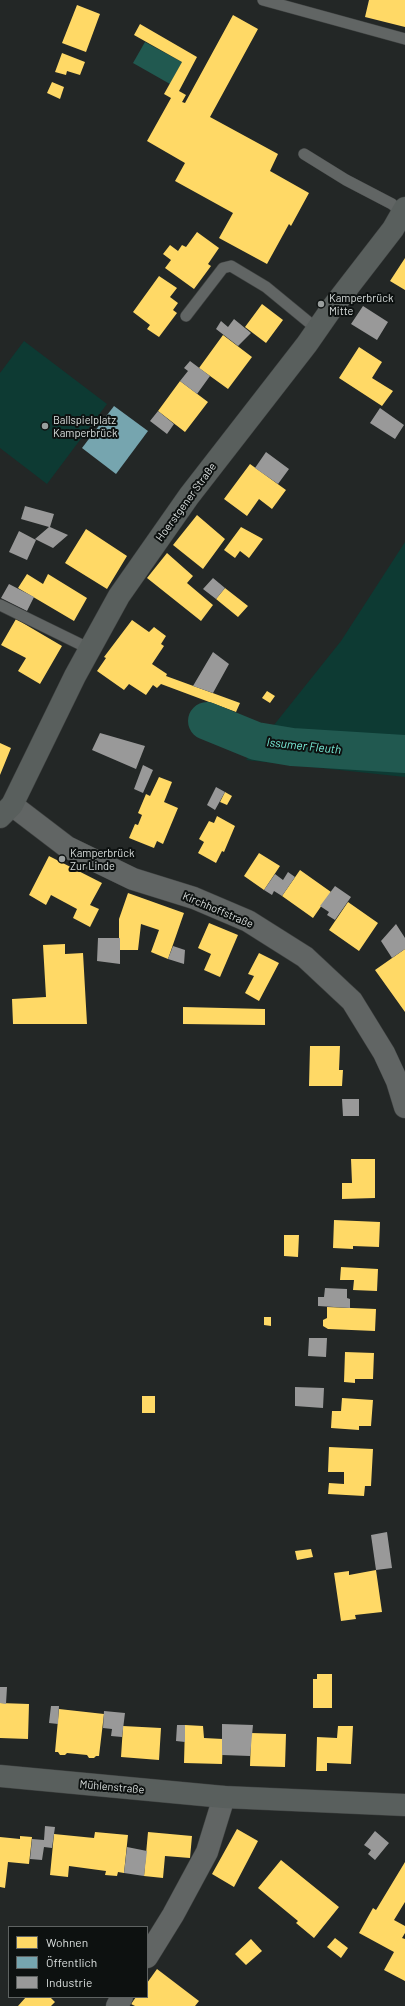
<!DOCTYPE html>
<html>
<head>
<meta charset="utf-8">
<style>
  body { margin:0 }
  #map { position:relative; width:405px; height:2006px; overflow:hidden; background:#232726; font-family:Barlow,sans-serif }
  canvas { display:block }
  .legend { position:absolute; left:8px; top:1926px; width:140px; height:72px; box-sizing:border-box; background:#0d1110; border:1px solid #5f6362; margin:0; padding:5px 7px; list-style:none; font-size:12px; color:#dadfde }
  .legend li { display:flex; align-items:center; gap:8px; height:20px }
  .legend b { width:20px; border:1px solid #5f6362 }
</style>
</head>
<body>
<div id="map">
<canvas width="405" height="2006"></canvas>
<ul class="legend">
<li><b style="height:11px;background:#ffd966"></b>Wohnen</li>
<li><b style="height:11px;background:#76a5af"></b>Öffentlich</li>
<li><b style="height:11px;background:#999"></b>Industrie</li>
</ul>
</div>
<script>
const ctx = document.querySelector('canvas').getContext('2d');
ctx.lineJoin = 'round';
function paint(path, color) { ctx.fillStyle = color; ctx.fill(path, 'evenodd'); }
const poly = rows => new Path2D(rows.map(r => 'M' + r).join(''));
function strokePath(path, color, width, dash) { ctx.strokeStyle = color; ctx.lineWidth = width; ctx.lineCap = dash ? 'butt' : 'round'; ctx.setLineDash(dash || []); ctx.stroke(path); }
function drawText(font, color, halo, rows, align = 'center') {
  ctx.font = font + ' Barlow,sans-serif'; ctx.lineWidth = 4; ctx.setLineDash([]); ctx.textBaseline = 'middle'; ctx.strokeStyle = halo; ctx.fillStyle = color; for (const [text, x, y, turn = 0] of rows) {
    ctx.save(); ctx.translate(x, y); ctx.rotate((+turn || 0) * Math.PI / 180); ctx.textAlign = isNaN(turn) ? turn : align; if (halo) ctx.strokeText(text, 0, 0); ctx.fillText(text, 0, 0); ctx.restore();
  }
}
paint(poly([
  [24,341,107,404,47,484,0,448,0,373],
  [405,542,405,777,246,760,341,641]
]), '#0d3a33');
paint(poly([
  [145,42,182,62,170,84,133,63]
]), '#215950');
paint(poly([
  [369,0,405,0,405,27,365,17],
  [77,5,100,14,86,52,62,43],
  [233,15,258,29,210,117,278,154,270,171,309,193,291,226,289,224,267,264,219,238,233,213,175,181,185,163,147,141,171,98,164,94,182,62,134,35,140,24,197,57,179,91,186,95,182,102,185,103],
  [62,53,85,62,80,75,67,71,66,75,55,72],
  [52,82,64,87,60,99,47,93],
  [197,232,219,248,208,264,211,266,194,289,165,268,171,260,163,254,170,245,178,251,182,245,186,247],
  [405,258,405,290,390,281],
  [159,276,177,288,170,297,178,303,173,310,177,313,159,337,147,329,150,325,133,312],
  [262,304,283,320,266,343,245,327],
  [223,335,252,357,228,389,199,368],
  [359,347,382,362,372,378,393,391,382,406,339,378],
  [180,381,208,402,185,432,158,411],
  [250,464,286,490,272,509,259,499,247,516,224,499],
  [197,515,225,539,203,569,173,545],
  [241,527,263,539,249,558,240,551,235,558,224,550],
  [86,529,127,556,107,589,65,563],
  [167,553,193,576,187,583,213,605,201,621,147,578],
  [27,574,43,584,48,574,87,598,74,621,18,588],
  [225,588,248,606,238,617,216,599],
  [16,619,62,646,40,684,18,671,26,658,1,645],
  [132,620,149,632,154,627,166,636,161,644,164,646,152,664,167,674,166,676,240,703,236,712,161,684,157,688,153,685,146,695,129,684,124,690,97,671,106,658,104,657],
  [267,691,275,696,270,703,262,698],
  [0,743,11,748,0,775],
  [159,777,172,782,164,802,178,808,163,844,157,841,154,848,129,838,135,824,138,825,142,815,138,813,146,794,150,796],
  [225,792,232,796,227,805,220,802],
  [217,816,235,826,224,852,222,851,216,863,198,853,204,842,199,839,209,821,214,823],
  [259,853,280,866,264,890,244,876],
  [49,856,102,883,90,905,99,909,90,927,73,918,77,909,51,895,46,905,29,895],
  [300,870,331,892,313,918,282,896],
  [128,893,184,913,168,959,151,952,159,930,141,924,138,950,119,950,119,919],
  [348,902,378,923,359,951,329,930],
  [209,923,238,935,220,977,204,970,211,954,198,948],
  [65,944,65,954,83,953,87,1024,13,1024,12,999,46,997,43,945],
  [405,949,405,1012,375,970],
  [259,953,279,963,259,1001,245,993,254,976,248,974],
  [183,1007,265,1009,265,1025,183,1024],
  [310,1046,340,1046,339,1070,343,1070,342,1086,309,1086],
  [351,1159,375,1159,375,1198,342,1199,342,1183,352,1183],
  [334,1220,380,1222,379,1247,353,1246,353,1249,333,1248],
  [284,1235,299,1235,298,1257,284,1256],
  [341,1267,378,1269,377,1291,353,1290,354,1280,340,1280],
  [327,1307,376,1309,375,1331,328,1329,323,1326,323,1320,327,1318],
  [264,1317,271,1317,271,1326,264,1325],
  [345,1352,374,1353,373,1379,355,1379,355,1383,344,1382],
  [142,1396,155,1396,155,1413,142,1413],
  [342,1398,373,1400,371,1426,359,1426,359,1430,331,1428,332,1411,341,1411],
  [329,1447,373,1449,371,1486,365,1486,364,1496,328,1494,329,1483,344,1484,344,1472,328,1472],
  [311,1549,313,1557,297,1560,295,1551],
  [376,1570,382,1612,355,1615,356,1619,341,1621,334,1573,349,1571,349,1575],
  [317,1674,332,1674,332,1708,313,1708,313,1679,317,1679],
  [0,1703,29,1704,28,1739,0,1738],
  [59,1709,104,1714,99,1756,96,1756,94,1758,89,1758,87,1755,67,1753,65,1755,60,1755,58,1752,55,1752],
  [185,1725,203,1726,204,1738,223,1739,222,1764,184,1763],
  [123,1726,161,1728,159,1760,121,1757],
  [338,1726,353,1726,351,1764,327,1763,327,1771,316,1771,317,1737,337,1738],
  [251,1733,286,1734,285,1767,250,1766],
  [237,1829,258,1841,234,1887,212,1874],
  [95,1832,128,1835,124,1873,118,1872,117,1876,105,1875,106,1871,69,1866,68,1877,50,1875,54,1834,94,1838],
  [148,1832,192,1836,190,1858,165,1856,163,1878,144,1876],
  [20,1836,32,1837,29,1864,8,1862,5,1888,0,1887,0,1837,20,1839],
  [281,1860,339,1907,314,1938,296,1923,298,1921,258,1888],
  [405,1862,405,1902,394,1920,405,1926,405,1933,402,1938,405,1939,405,1981,384,1970,394,1952,359,1933,373,1908,376,1910],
  [335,1938,348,1948,341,1958,327,1947],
  [251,1939,262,1951,246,1965,235,1954],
  [157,1969,199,2001,195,2006,135,2006,131,2004,136,1997,147,1997,147,1983],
  [26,1997,50,1997,55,2002,51,2006,18,2006]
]), '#ffd966');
paint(poly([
  [114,406,148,431,116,474,82,448]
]), '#76a5af');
paint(poly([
  [363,306,388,322,377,340,351,324],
  [234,319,251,333,238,346,216,329,221,321,228,327],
  [190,361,210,376,197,394,180,381,188,371,184,368],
  [380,408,404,425,395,439,370,423],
  [158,411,174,424,167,434,150,421],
  [266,452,289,469,278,484,255,468],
  [25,506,54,514,50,527,68,535,53,548,35,539,49,527,21,519],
  [19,531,36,540,27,560,9,552],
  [213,578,225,588,216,599,203,589],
  [9,584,34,597,27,611,1,598],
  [213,652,229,664,213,693,193,686],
  [100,733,145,746,136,769,92,750],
  [143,765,153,770,143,793,134,789],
  [216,787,225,792,215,810,207,805],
  [288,872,295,877,282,896,274,891,272,895,264,890,275,874,283,880],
  [335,886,351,897,335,920,327,915,329,912,320,906],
  [396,924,405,938,405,949,392,958,381,941],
  [98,938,120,938,120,964,97,961],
  [173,946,185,950,184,964,168,959],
  [342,1099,359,1099,359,1116,343,1116],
  [325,1288,347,1289,347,1298,350,1299,350,1308,318,1306,318,1297,324,1297],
  [309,1338,327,1338,326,1357,308,1356],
  [295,1387,324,1388,323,1408,295,1406],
  [387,1532,392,1568,376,1570,371,1535],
  [0,1687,7,1687,6,1704,0,1703],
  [51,1706,59,1706,58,1724,49,1723],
  [104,1711,125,1713,122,1737,111,1736,112,1729,103,1728],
  [222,1724,253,1725,250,1756,222,1755],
  [177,1725,185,1725,185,1742,176,1741],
  [45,1826,55,1827,52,1848,44,1847,42,1860,30,1859,32,1839,44,1840],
  [375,1831,389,1843,375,1860,368,1854,371,1850,364,1845],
  [127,1847,147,1851,144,1876,124,1873]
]), '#999');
strokePath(poly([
  [207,721,256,741,292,747,405,754]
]), '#215950', 38);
const lane = poly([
  [263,0,405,39],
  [304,154,346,180,392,204,402,213],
  [186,316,223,268,231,266,266,287,317,329],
  [0,605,90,649]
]);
const street = poly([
  [12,805,67,847,133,879,194,898,248,921,305,957,352,1001,384,1053,397,1081,405,1107],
  [147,1957,173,1915,207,1852,224,1797],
  [117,2006,122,1997]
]);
const secondary = poly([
  [0,817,12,805,75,676,119,596,189,496,307,344,332,308,393,229,405,208],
  [0,1776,224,1797,405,1805]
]);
strokePath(lane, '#3e4140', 12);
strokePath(street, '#3e4140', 23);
strokePath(secondary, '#3e4140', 23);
strokePath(lane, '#616564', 11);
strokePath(street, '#616564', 22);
strokePath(secondary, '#595f5d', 22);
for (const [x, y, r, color] of [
  [321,304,4,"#9a9f9e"],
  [45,426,4,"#9a9f9e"],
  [62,859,4,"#9a9f9e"]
]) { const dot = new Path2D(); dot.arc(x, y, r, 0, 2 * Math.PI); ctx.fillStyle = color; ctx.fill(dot); strokePath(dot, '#0d1110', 1.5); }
drawText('11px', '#dadfde', '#0d1110', [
  ["Kamperbrück",329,298],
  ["Mitte",329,311],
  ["Ballspielplatz",53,420],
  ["Kamperbrück",53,433],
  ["Kamperbrück",70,853],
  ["Zur Linde",70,866]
], 'left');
drawText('11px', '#dadfde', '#0d1110', [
  ["Hoerstgener Straße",186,502,-54],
  ["Kirchhoffstraße",218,910,23],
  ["Mühlenstraße",112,1787,5]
]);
drawText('italic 12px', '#7aeed9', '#0d1110', [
  ["Issumer Fleuth",304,746,6]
]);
</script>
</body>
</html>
